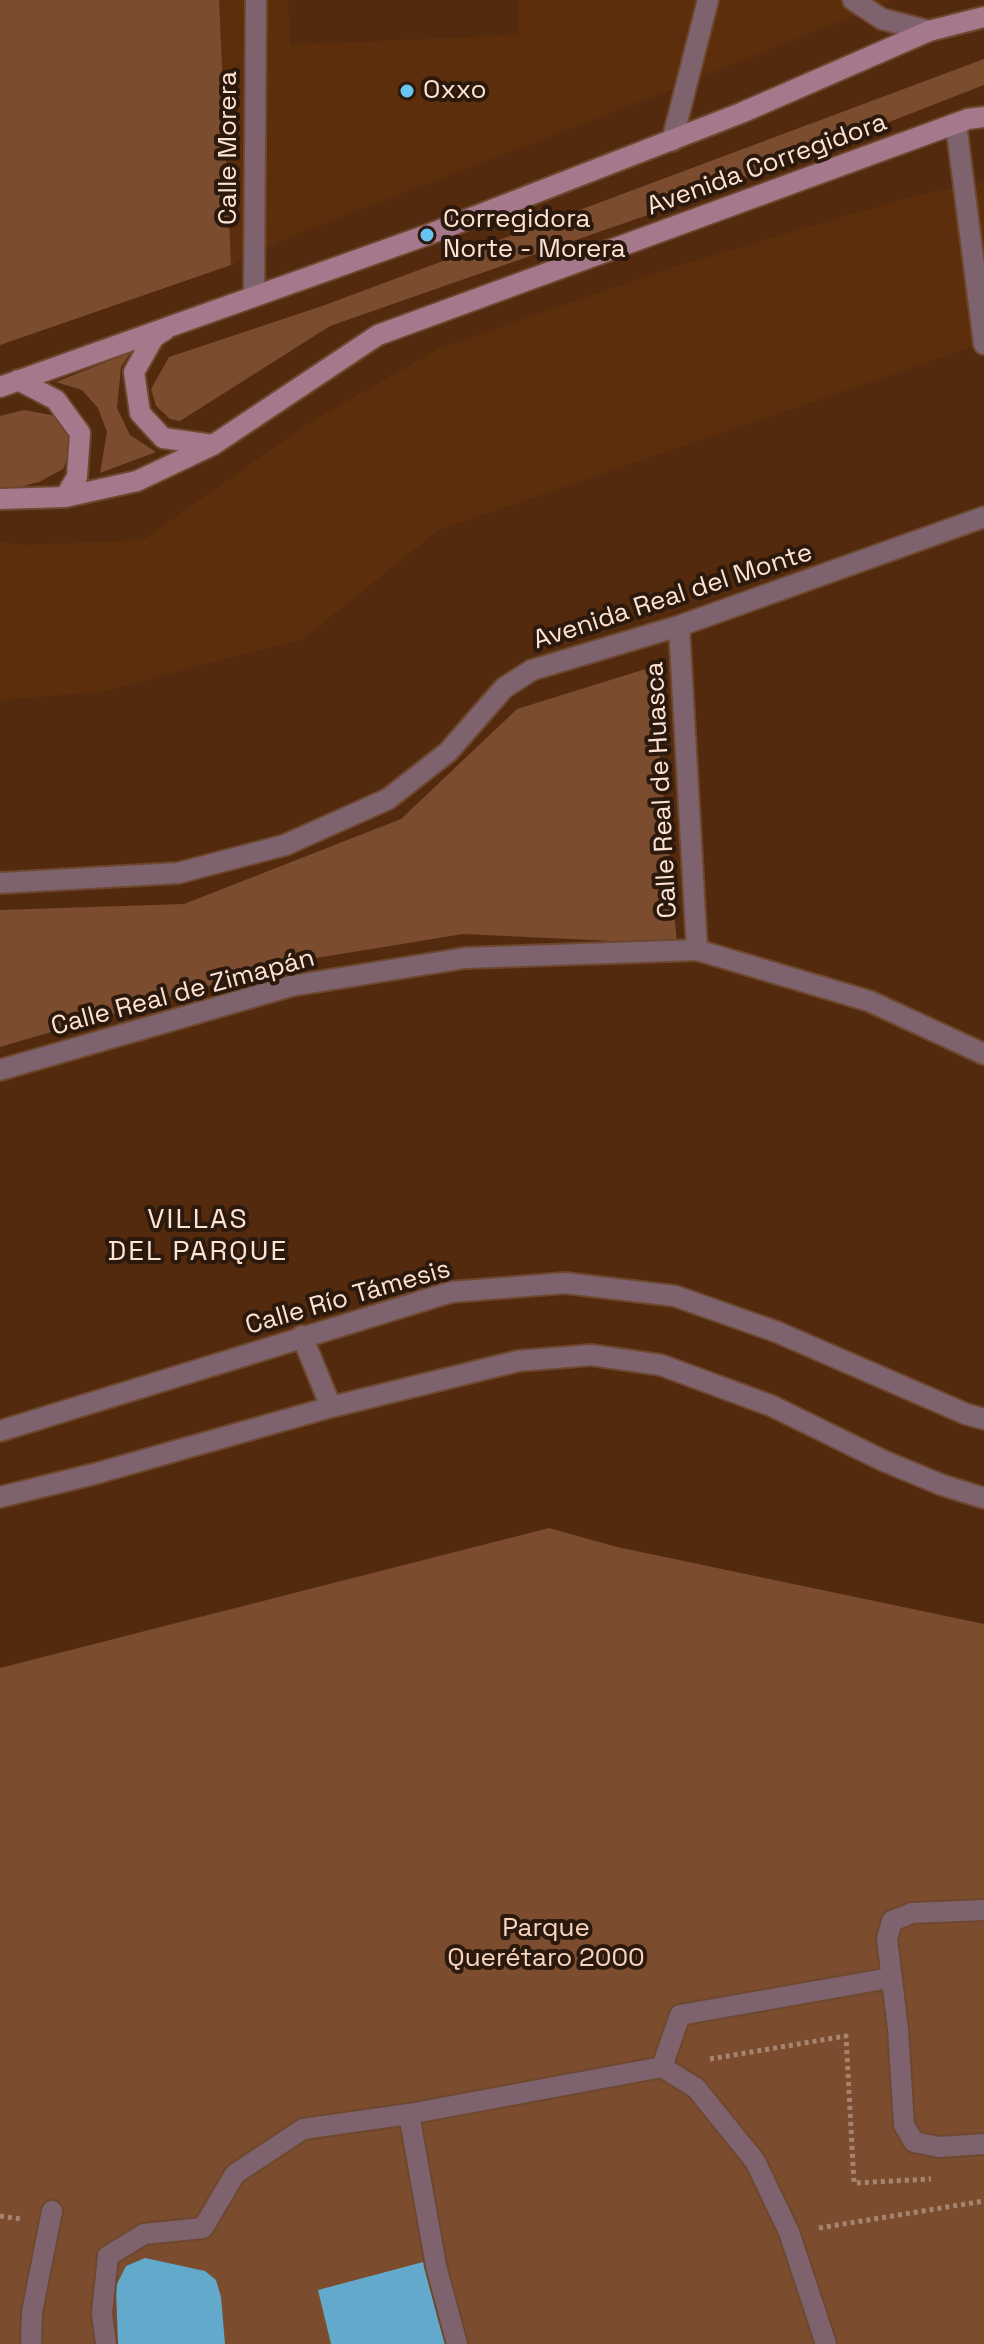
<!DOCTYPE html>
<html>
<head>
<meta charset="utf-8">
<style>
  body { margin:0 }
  canvas { display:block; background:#532a0e }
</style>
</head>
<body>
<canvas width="984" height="2344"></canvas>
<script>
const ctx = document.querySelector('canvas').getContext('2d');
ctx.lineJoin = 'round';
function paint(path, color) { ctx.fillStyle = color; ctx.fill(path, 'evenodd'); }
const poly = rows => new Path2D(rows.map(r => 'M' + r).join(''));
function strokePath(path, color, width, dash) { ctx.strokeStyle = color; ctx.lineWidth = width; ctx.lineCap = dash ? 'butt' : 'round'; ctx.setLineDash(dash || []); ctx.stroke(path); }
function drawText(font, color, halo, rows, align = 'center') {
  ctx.font = font + ' "Space Grotesk",sans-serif'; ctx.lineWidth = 8; ctx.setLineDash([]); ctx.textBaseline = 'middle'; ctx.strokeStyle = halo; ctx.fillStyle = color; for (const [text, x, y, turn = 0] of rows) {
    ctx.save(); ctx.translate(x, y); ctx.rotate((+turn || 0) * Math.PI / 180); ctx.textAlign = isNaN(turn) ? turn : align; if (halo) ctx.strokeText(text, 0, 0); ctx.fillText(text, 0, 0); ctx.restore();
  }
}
paint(poly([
  [0,0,288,0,290,45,518,35,517,0,893,0,652,97,292,236,231,265,0,345],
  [984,182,984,343,438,530,303,639,99,692,0,700,0,542,27,545,143,540,309,423,440,348,677,266,914,196]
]), '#5d2e0b');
paint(poly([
  [0,0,219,0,231,265,0,345],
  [984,59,984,85,679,204,330,326,180,421,170,419,156,406,151,389,169,357,325,305],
  [131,352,121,367,117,408,130,435,156,452,100,473,107,432,98,408,82,390,56,382],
  [24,410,56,416,68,427,73,446,63,469,39,482,0,492,0,416],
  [652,667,677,944,463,934,286,963,0,1047,0,910,184,904,401,819,517,709],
  [549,1528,617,1547,984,1624,984,2344,0,2344,0,1668]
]), '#7b4c2e');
paint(poly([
  [145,2258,205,2271,216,2280,221,2297,225,2344,118,2344,116,2286,126,2266],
  [427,2261,449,2344,331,2344,318,2290]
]), '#63a9cc');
const lane = poly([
  [984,1910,912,1913,892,1921,887,1939,898,2029,904,2125,914,2142,939,2147,984,2144],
  [662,2067,680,2015,890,1978]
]);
const street = poly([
  [853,0,882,19,929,31],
  [956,124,984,344],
  [672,141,708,0],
  [254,296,256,0],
  [679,626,697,950],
  [0,883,178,873,285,845,388,799,448,752,504,688,532,670,679,626,984,517],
  [0,1070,291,986,465,958,697,950,869,1001,984,1054],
  [302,1336,331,1407],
  [0,1431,451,1292,565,1283,675,1296,777,1332,966,1414,984,1419],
  [0,1497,94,1474,331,1407,518,1361,591,1355,661,1365,772,1406,884,1461,942,1485,984,1498],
  [409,2114,436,2266,457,2344],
  [31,2344,32,2312,52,2211],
  [106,2344,102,2313,108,2256,144,2234,203,2228,235,2174,303,2129,409,2114,662,2067,696,2088,755,2161,789,2232,826,2344]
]);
const secondary = poly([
  [165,330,154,337,134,372,140,413,163,438,213,445],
  [18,380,56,400,80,433,77,477,65,497],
  [0,387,427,235,741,113,929,31,984,17],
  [0,499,65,497,137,481,213,445,378,335,968,119,984,117]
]);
strokePath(lane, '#6e482e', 24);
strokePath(street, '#6e482e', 24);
strokePath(secondary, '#6e482e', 24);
strokePath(poly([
  [710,2059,846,2036,854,2183,931,2179],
  [0,2216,21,2219],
  [819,2228,984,2201]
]), '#a7846f', 5, [4, 4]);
strokePath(lane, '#7e626d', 20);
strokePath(street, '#7e626d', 20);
strokePath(secondary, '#a5798b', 20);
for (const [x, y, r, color] of [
  [407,91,8,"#69c4f1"],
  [427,235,8,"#69c4f1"]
]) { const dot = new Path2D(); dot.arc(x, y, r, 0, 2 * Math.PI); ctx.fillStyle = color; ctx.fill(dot); strokePath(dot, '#2c190d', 3); }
drawText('26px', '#fee3d4', '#2c190d', [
  ["Oxxo",423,91],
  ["Corregidora",443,220],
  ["Norte - Morera",443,250]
], 'left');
drawText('26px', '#fee3d4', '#2c190d', [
  ["Calle Morera",229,148,-90],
  ["Avenida Corregidora",767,165,-20],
  ["Avenida Real del Monte",673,597,-18],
  ["Calle Real de Huasca",662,790,-93],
  ["Calle Real de Zimapán",183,993,-15],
  ["Calle Río Támesis",348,1298,-16]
]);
drawText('26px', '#f7d4c0', '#2c190d', [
  ["Parque",546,1929],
  ["Querétaro 2000",546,1959]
]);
ctx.letterSpacing = '2px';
drawText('28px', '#fee3d4', '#2c190d', [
  ["VILLAS",198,1220],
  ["DEL PARQUE",198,1252]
]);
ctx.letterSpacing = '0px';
</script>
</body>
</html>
